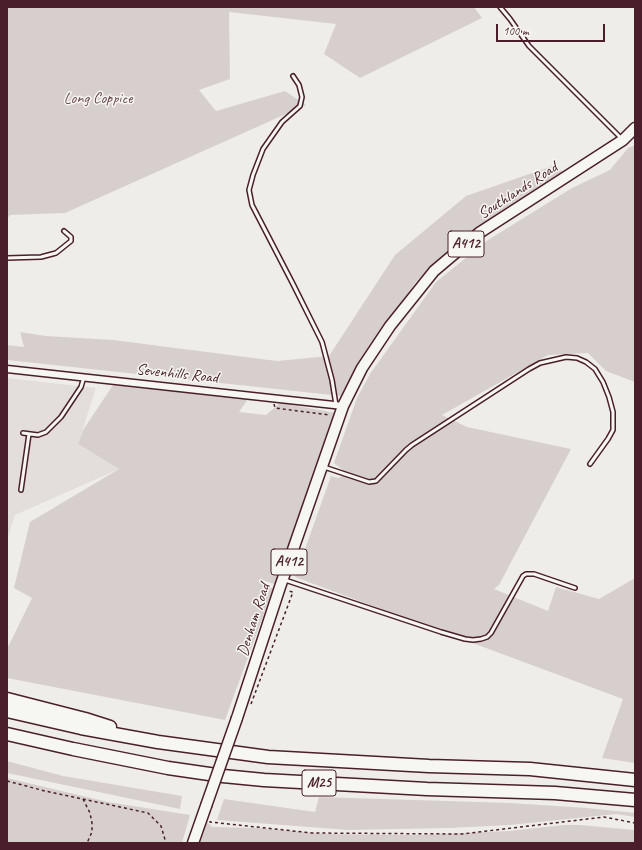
<!DOCTYPE html>
<html>
<head>
<meta charset="utf-8">
<style>
  body { margin:0 }
  #map { position:relative; width:642px; height:850px; overflow:hidden; background:#efedea; font-family:Caveat,sans-serif }
  canvas { display:block }
  .frame { position:absolute; inset:0; border:8px solid #4a1f2b; pointer-events:none }
  .scale { position:absolute; left:496px; top:24px; width:109px; height:18px; box-sizing:border-box; border:2px solid #4a1f2b; border-top:0; padding-left:5px; font-size:12px; line-height:14px; white-space:nowrap; color:#4a1f2b; -webkit-text-stroke:3px #f6f6f2; paint-order:stroke }
</style>
</head>
<body>
<div id="map">
<canvas width="642" height="850"></canvas>
<div class="frame"></div>
<div class="scale">100 m</div>
</div>
<script>
const ctx = document.querySelector('canvas').getContext('2d');
ctx.lineJoin = 'round';
function paint(path, color) { ctx.fillStyle = color; ctx.fill(path, 'evenodd'); }
const poly = rows => new Path2D(rows.map(r => 'M' + r).join(''));
function strokePath(path, color, width, dash) { ctx.strokeStyle = color; ctx.lineWidth = width; ctx.lineCap = dash ? 'butt' : 'round'; ctx.setLineDash(dash || []); ctx.stroke(path); }
function drawText(font, color, halo, rows, align = 'center') {
  ctx.font = font + ' Caveat,sans-serif'; ctx.lineWidth = 3; ctx.setLineDash([]); ctx.textBaseline = 'middle'; ctx.strokeStyle = halo; ctx.fillStyle = color; for (const [text, x, y, turn = 0] of rows) {
    ctx.save(); ctx.translate(x, y); ctx.rotate((+turn || 0) * Math.PI / 180); ctx.textAlign = isNaN(turn) ? turn : align; if (halo) ctx.strokeText(text, 0, 0); ctx.fillText(text, 0, 0); ctx.restore();
  }
}
paint(poly([
  [7,378,96,388,78,444,119,469,15,515,7,540]
]), '#e3dedc');
paint(poly([
  [7,7,474,7,482,18,360,78,324,54,336,24,229,12,230,79,199,90,216,111,285,91,306,105,65,213,10,215,7,219],
  [635,145,635,382,606,371,588,353,548,355,442,415,467,427,571,449,499,585,494,589,548,611,556,587,599,599,635,578,635,763,602,758,623,699,295,577,331,476,338,478,348,474,334,463,357,398,370,374,436,282,488,240,572,188,610,170,628,148],
  [555,165,563,173,483,224,433,264,416,282,383,329,341,396,7,360,7,345,24,347,20,332,46,336,113,340,277,361,329,356,395,255,466,196],
  [113,385,248,399,239,412,266,415,280,403,336,413,275,584,262,580,273,589,225,720,7,678,7,649,32,598,14,588,30,522,119,469,78,444,83,430],
  [7,761,63,776,182,796,180,809,7,773],
  [7,778,108,802,190,815,182,843,7,843],
  [319,797,510,803,587,808,635,813,635,817,616,814,510,825,450,828,348,830,217,820,224,799,315,812],
  [207,822,212,827,257,828,328,834,416,835,509,831,564,825,580,825,635,830,635,843,200,843]
]), '#d7cfce');
const service = poly([
  [500,7,510,19,529,46,622,139],
  [293,76,299,85,302,97,300,106,282,122,263,149,253,175,249,190,252,205,293,284,322,342,332,380,336,405],
  [7,258,41,257,56,253,71,241,71,237,64,231],
  [23,433,38,435,46,432,61,417,81,387,84,377],
  [324,467,369,482,376,481,406,450,412,445,529,369,540,363,566,357,577,358,586,362,595,369,603,382,609,397,613,412,613,430,608,439,590,464],
  [21,490,29,434],
  [285,580,441,632,465,639,473,640,481,639,487,637,491,633,523,576,526,574,534,574,575,588]
]);
const minor = poly([
  [7,369,343,406]
]);
const primary = poly([
  [237,718,280,587,343,406,362,368,390,326,434,271,479,233,623,140,635,128],
  [193,843,206,806]
]);
const motorway = poly([
  [7,699,85,719,110,727],
  [7,711,81,728,158,742,268,757,429,766,530,769,635,780],
  [7,734,73,749,168,768,223,776,264,780,427,789,555,793,635,800]
]);
strokePath(service, '#4a1f2b', 6);
strokePath(minor, '#4a1f2b', 9);
strokePath(primary, '#4a1f2b', 13);
strokePath(motorway, '#4a1f2b', 15);
strokePath(poly([
  [274,404,275,408,330,415],
  [251,704,293,592,288,591],
  [7,781,45,791,148,813,161,826,166,843],
  [83,799,90,813,92,823,92,832,87,843],
  [210,821,210,822,312,833,462,834,604,817,635,823]
]), '#4a1f2b', 1.5, [3, 3]);
strokePath(service, '#f6f6f2', 3);
strokePath(minor, '#f6f6f2', 6);
strokePath(primary, '#f6f6f2', 10);
strokePath(motorway, '#f6f6f2', 12);
const primaryBridge = poly([
  [206,806,237,718]
]);
strokePath(primaryBridge, '#4a1f2b', 13, []);
strokePath(primaryBridge, '#f6f6f2', 10);
for (const [x, y, w] of [
  [466,244,36],
  [289,562,36],
  [319,783,34]
]) { const box = new Path2D(); box.roundRect(x - w / 2, y - 13, w, 26, 3); ctx.fillStyle = '#f6f6f2'; ctx.fill(box); strokePath(box, '#4a1f2b', 1); }
drawText('bold 15px', '#4a1f2b', null, [
  ["A412",466,244],
  ["A412",289,562],
  ["M25",319,783]
]);
drawText('16px', '#6d4b54', '#f6f6f2', [
  ["Long Coppice",98,99]
]);
drawText('16px', '#4a1f2b', '#f6f6f2', [
  ["Southlands Road",518,191,-33],
  ["Sevenhills Road",177,374,6],
  ["Denham Road",254,620,-72]
]);
</script>
</body>
</html>
